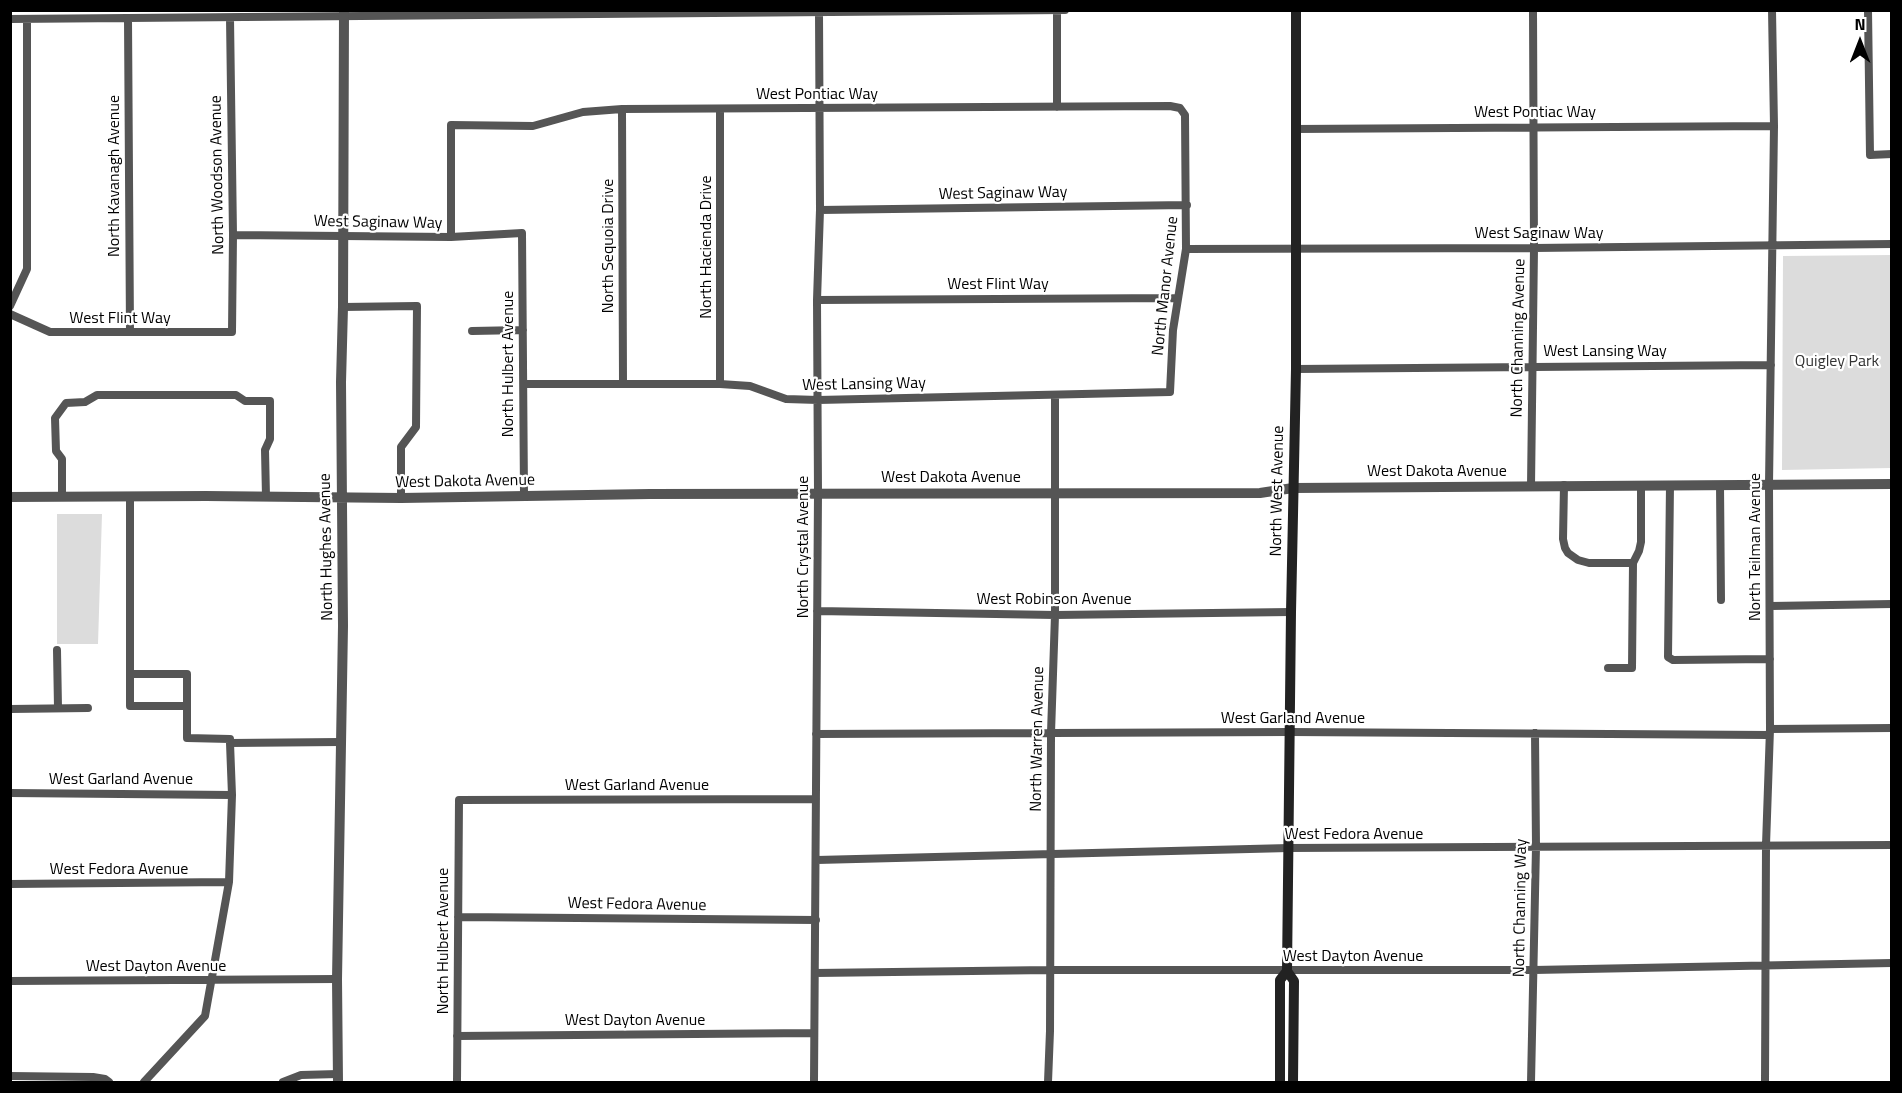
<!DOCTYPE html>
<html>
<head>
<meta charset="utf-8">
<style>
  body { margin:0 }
  #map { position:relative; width:1902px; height:1093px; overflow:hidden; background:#fff; font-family:"Titillium Web",sans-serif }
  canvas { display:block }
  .frame { position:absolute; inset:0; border:12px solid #000; pointer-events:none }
  .north { position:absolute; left:1830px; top:12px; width:60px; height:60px; -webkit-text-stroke:4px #fff; paint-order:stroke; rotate:0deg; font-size:16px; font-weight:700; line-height:24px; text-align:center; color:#000 }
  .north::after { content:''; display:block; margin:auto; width:21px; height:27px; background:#000; clip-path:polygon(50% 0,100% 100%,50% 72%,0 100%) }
</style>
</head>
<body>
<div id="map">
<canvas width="1902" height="1093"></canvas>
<div class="frame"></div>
<div class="north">N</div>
</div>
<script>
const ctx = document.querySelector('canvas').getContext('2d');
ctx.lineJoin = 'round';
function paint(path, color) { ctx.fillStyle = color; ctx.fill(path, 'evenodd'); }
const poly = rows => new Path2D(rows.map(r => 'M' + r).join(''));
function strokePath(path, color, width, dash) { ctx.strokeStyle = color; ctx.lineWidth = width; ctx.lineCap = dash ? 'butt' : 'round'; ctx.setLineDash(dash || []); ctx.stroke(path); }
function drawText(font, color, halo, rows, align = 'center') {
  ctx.font = font + ' "Titillium Web",sans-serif'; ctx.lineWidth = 4.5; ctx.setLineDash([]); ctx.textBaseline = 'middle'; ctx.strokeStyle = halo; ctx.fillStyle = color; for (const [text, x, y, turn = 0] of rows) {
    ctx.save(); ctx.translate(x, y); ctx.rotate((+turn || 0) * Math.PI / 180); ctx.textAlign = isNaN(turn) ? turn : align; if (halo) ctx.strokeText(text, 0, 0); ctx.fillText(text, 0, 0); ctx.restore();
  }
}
paint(poly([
  [1891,255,1891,468,1782,470,1783,256],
  [57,514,102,514,98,644,57,644]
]), '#dcdcdc');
strokePath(poly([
  [1868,10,1870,155,1892,154],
  [10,19,1065,10],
  [128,19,130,332],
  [1057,107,1057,11],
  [622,109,623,383],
  [1295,129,1774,126],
  [820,210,1187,205],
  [233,235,451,237,522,233,524,495],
  [451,237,451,125,533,126,583,112,622,109,1170,106,1180,108,1185,115,1186,249,1173,330,1170,392,818,400,786,399,750,386,720,384,524,384],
  [1186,249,1534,248,1892,244],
  [817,300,1178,298],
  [10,306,27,269,27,19],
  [343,307,417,306,416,427,401,447,401,498],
  [10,314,50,332,232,332,233,235,230,18],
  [472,331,523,330],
  [1296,369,1771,365],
  [720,384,720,109],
  [1564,485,1563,539,1565,548,1568,553,1578,560,1589,563,1633,563],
  [1670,485,1668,657,1673,660,1770,659],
  [1720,485,1721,600],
  [1531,486,1534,248,1533,10],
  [130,496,130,674,187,674,187,738,230,739],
  [62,497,62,459,56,451,55,418,66,403,85,402,97,395,236,395,245,401,270,401,270,439,265,450,266,497],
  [1771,606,1892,604],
  [817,611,1055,615,1291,612],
  [57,650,58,708],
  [1608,668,1632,668,1633,563,1639,551,1641,542,1641,485],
  [130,674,130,706,187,706],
  [10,709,88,708],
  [1770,729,1892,728],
  [816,734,1290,732,1769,735],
  [10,793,232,795],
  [817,860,1289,848,1892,845],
  [10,884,229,882],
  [458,917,816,920],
  [815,973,1050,970,1534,970,1892,963],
  [10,981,337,979],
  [457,1036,814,1033],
  [10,1076,93,1077,105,1079,109,1082],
  [144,1082,205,1016,229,882,232,795,230,743,340,742],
  [283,1082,301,1075,338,1074],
  [457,1082,459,800,816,799],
  [814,1082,818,493,817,300,820,210,819,13],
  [1048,1082,1050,1031,1051,733,1055,615,1055,395],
  [1531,1082,1536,847,1535,733],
  [1765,1082,1766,845,1770,729,1769,484,1774,126,1772,10]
]), '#555', 8);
strokePath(poly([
  [10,497,206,496,401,498,650,494,1260,493,1293,488,1892,484],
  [338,1082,337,979,343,626,341,382,343,307,344,10]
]), '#555', 10);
strokePath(poly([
  [1280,1082,1280,980,1287,971],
  [1293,1082,1294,981,1287,971,1291,612,1296,369,1296,10]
]), '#222', 10);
drawText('16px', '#000', '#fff', [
  ["West Pontiac Way",817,95],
  ["West Pontiac Way",1535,113],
  ["North Woodson Avenue",218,175,-91],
  ["North Kavanagh Avenue",115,176,-90],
  ["West Saginaw Way",1003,194,-1],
  ["West Saginaw Way",378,223,1],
  ["West Saginaw Way",1539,234],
  ["North Sequoia Drive",609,246,-90],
  ["North Hacienda Drive",707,247,-90],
  ["West Flint Way",998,285],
  ["North Manor Avenue",1166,286,-84],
  ["West Flint Way",120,319],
  ["North Channing Avenue",1519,338,-89],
  ["West Lansing Way",1605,352],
  ["North Hulbert Avenue",509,364,-90],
  ["West Lansing Way",864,385,-1],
  ["West Dakota Avenue",1437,472],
  ["West Dakota Avenue",951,478],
  ["West Dakota Avenue",465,482,-1],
  ["North West Avenue",1278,491,-89],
  ["North Hughes Avenue",327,547,-91],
  ["North Crystal Avenue",804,547,-90],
  ["North Teilman Avenue",1756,547,-90],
  ["West Robinson Avenue",1054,600],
  ["West Garland Avenue",1293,719],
  ["North Warren Avenue",1038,739,-89],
  ["West Garland Avenue",121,780],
  ["West Garland Avenue",637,786],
  ["West Fedora Avenue",1354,835],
  ["West Fedora Avenue",119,870],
  ["West Fedora Avenue",637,905,1],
  ["North Channing Way",1521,908,-89],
  ["North Hulbert Avenue",444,941,-90],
  ["West Dayton Avenue",1353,957],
  ["West Dayton Avenue",156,967],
  ["West Dayton Avenue",635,1021]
]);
drawText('16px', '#333', '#fff', [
  ["Quigley Park",1837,362]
]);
</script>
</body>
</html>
